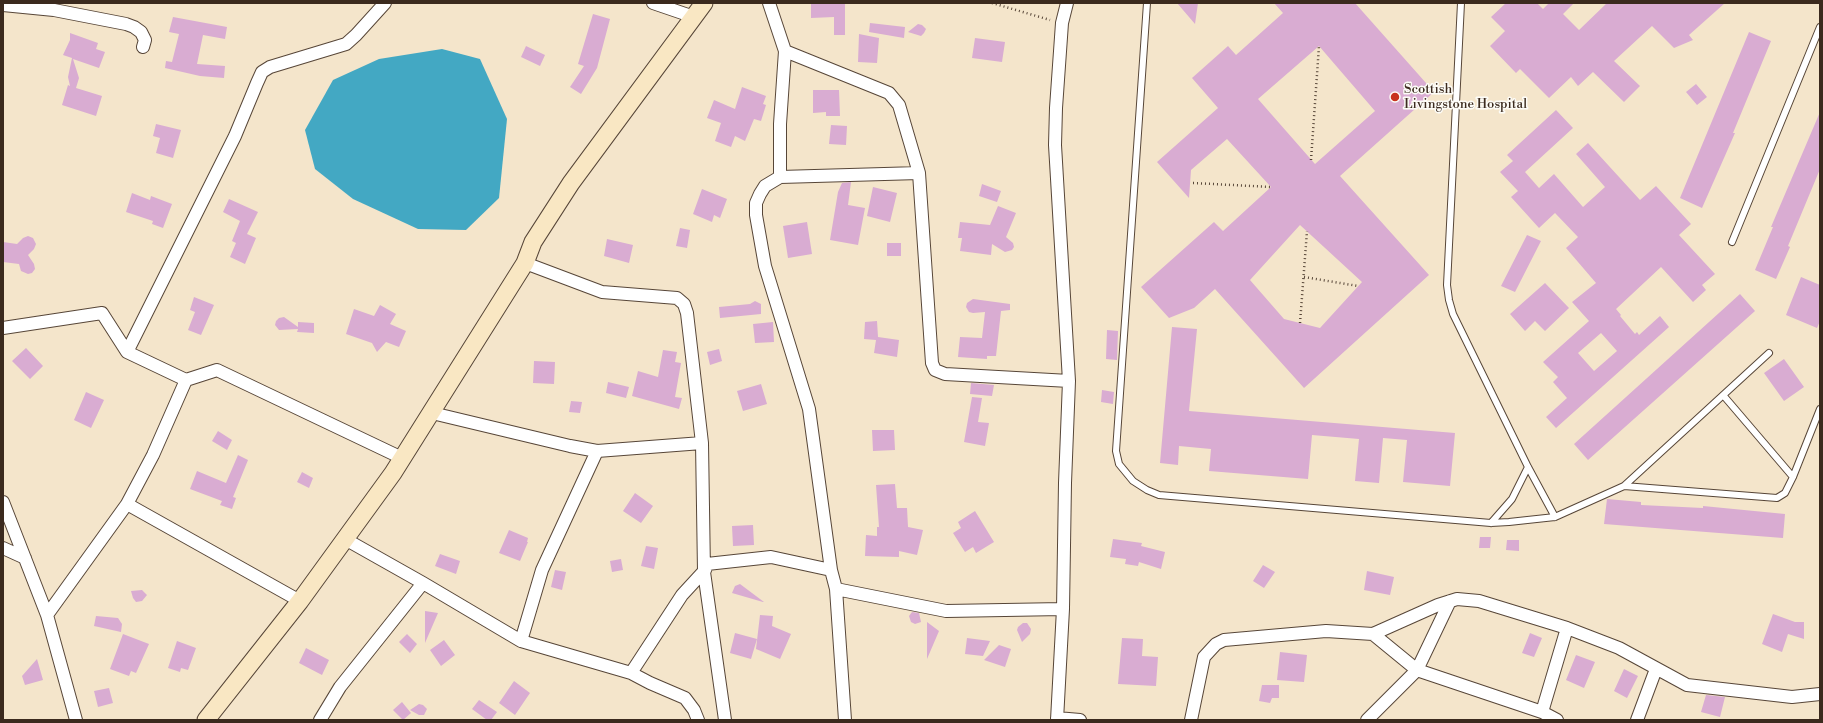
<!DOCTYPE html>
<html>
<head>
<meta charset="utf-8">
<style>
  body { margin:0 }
  #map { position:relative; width:1823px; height:723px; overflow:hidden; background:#f4e5cb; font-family:"Libre Bodoni",serif }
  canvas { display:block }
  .frame { position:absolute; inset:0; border:4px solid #3b2a1e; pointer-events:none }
</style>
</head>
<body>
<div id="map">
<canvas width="1823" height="723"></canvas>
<div class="frame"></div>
</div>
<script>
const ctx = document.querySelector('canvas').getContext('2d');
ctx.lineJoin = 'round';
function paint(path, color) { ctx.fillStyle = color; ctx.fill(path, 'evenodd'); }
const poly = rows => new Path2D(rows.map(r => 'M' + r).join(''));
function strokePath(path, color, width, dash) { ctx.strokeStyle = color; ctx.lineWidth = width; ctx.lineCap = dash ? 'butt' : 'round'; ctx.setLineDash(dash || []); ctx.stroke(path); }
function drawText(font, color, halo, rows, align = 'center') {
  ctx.font = font + ' "Libre Bodoni",serif'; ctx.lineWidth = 3; ctx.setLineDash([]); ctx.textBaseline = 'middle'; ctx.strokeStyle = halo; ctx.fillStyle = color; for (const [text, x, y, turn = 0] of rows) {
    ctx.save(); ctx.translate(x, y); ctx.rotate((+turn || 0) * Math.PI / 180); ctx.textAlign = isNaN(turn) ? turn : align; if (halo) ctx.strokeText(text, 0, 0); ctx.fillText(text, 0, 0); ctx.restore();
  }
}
paint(poly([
  [442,49,480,59,507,119,499,198,466,230,418,229,353,199,315,169,305,130,333,80,379,59]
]), '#43a8c3');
paint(poly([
  [811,3,845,3,845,35,834,35,834,17,811,18],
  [1177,3,1198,3,1195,24],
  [1274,3,1355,3,1434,92,1340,176,1429,275,1304,388,1215,289,1194,308,1169,318,1141,287,1214,222,1223,231,1271,187,1227,139,1191,170,1189,198,1157,162,1218,108,1192,78,1228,46,1236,55,1283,13],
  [1319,46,1375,111,1315,164,1258,99],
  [1300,225,1362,282,1320,328,1284,319,1250,280],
  [1506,3,1537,3,1543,9,1549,3,1574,3,1563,14,1579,30,1607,3,1725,3,1689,35,1693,40,1674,48,1652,26,1614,61,1640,86,1624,102,1593,72,1578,86,1571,77,1549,98,1520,69,1516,73,1490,46,1505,31,1491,17],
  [593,14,610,19,597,68,581,94,570,87,584,66,578,64],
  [173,17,227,27,225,39,203,35,197,64,225,66,224,78,200,76,165,68,166,61,172,62,179,34,169,32],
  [870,23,905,27,904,38,869,32],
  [918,24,922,25,926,29,924,33,921,36,908,32],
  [1749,32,1771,41,1733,133,1735,133,1702,208,1680,198],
  [70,33,98,43,96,49,105,52,99,68,73,59,79,78,76,88,102,96,96,116,62,105,68,85,70,86,68,77,72,58,63,55,70,40],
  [859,34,879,38,877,63,858,62],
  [975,38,1005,42,1002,62,972,58],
  [526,46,545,55,540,66,521,57],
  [1696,84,1707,97,1697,105,1686,92],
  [742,87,766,96,763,104,766,105,761,121,754,119,745,141,735,136,731,147,715,141,721,123,707,118,714,100,735,109],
  [813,90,839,90,840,116,826,116,826,112,813,113],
  [1556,110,1573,128,1525,172,1539,188,1554,174,1583,207,1605,187,1576,154,1588,143,1640,200,1656,186,1691,224,1679,235,1715,274,1702,285,1706,290,1693,302,1661,267,1616,309,1621,315,1620,316,1635,334,1637,332,1639,335,1660,316,1669,327,1556,428,1546,417,1567,398,1553,382,1558,377,1543,362,1589,321,1572,302,1596,283,1566,248,1578,237,1555,213,1539,228,1511,197,1518,191,1500,172,1513,161,1507,155],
  [1601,333,1617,351,1594,371,1578,353],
  [1820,112,1820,169,1788,246,1790,247,1776,279,1755,270,1773,227,1771,227],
  [156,124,181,130,173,158,156,153,160,138,153,136],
  [831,125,847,126,846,145,829,144],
  [851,182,848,205,865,208,858,245,830,240,838,192,842,183],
  [982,184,1001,191,997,202,979,196],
  [873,187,897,193,890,222,867,216],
  [702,189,727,199,720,218,714,215,712,222,693,214],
  [132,193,150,200,151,196,172,204,163,228,152,224,153,221,126,212],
  [229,199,258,212,247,234,256,238,245,264,230,257,236,243,232,241,240,221,223,212],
  [998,206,1016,213,1006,237,1013,243,1014,247,1012,250,1005,252,992,244,991,255,960,251,962,238,958,238,960,222,990,225],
  [807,222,812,254,788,258,783,226],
  [680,228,690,230,687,248,676,246],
  [1527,235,1541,241,1515,292,1501,286],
  [28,236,33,238,36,244,34,249,28,255,34,264,35,269,32,273,28,274,21,271,19,264,3,262,3,242,17,244,23,238],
  [607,239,633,245,629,263,604,256],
  [887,243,901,243,901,256,887,256],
  [1801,277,1820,285,1820,321,1817,328,1786,315],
  [1545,283,1569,308,1545,331,1535,321,1525,331,1510,314],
  [1740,294,1755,311,1588,460,1574,444],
  [194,297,214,305,201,335,188,330,195,312,190,310],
  [973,299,1010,304,1010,310,1001,311,996,356,987,356,987,359,958,357,960,337,982,338,985,312,973,313,969,312,966,307,967,303],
  [755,301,761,304,761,314,720,318,719,307,750,304],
  [380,305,396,314,390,324,406,331,399,347,386,342,377,352,372,343,346,334,354,309,374,316],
  [284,317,298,327,298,322,314,323,314,333,297,332,298,329,279,330,275,325,276,321,279,318],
  [877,321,878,337,899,340,897,357,874,353,876,340,864,339,865,322],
  [773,322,774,342,755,343,753,324],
  [1172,327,1197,329,1189,411,1455,433,1450,486,1403,482,1407,440,1383,438,1379,483,1355,481,1359,439,1312,435,1308,479,1209,471,1211,449,1179,446,1178,465,1160,463],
  [1107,330,1118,331,1117,360,1106,359],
  [26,348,43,366,30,379,12,361],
  [719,349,722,361,710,365,707,352],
  [663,350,677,352,675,362,681,363,675,397,682,398,679,409,632,396,638,371,658,377],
  [1784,359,1804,387,1784,401,1764,373],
  [534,361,555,362,554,384,533,383],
  [608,382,629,387,626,398,606,393],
  [971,383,994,385,992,396,970,394],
  [761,384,767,404,743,411,737,391],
  [1102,390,1114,392,1113,404,1101,402],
  [86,392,104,400,91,428,74,420],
  [972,397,982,398,978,422,989,423,985,446,964,442],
  [571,401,582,402,580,413,569,412],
  [872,430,894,430,895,450,873,451],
  [218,431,232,440,227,450,212,441],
  [238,455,248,460,233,497,236,498,232,509,220,505,222,501,190,489,197,471,226,483],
  [302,472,313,478,309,488,297,482],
  [895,484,897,508,907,508,908,527,923,530,917,555,899,551,899,557,865,556,866,535,877,536,877,527,879,527,876,485],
  [635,493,653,506,641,523,623,511],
  [1607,499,1641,502,1641,505,1703,508,1703,506,1785,514,1783,538,1604,524],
  [975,511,994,542,976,553,973,547,965,552,953,533,961,528,958,522],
  [753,525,754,545,733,546,732,526],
  [509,530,528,538,527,542,528,542,520,561,499,553],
  [1480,537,1491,537,1490,548,1479,548],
  [1113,539,1142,543,1141,546,1165,552,1161,569,1139,562,1138,566,1125,564,1126,559,1110,557],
  [1507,540,1519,540,1519,551,1506,550],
  [646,546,658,548,654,569,641,566],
  [440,554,460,561,456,574,435,566],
  [621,559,623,570,612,572,610,561],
  [1263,565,1275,572,1264,588,1253,581],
  [555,570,566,572,562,590,551,587],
  [1367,571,1394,577,1390,595,1364,590],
  [740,584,764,602,763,602,732,593,735,586],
  [142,590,147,595,142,601,136,602,133,598,131,591],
  [425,611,438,613,425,643],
  [912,612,919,613,921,622,915,624,911,622,909,616],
  [1773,614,1795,622,1804,622,1804,639,1788,634,1782,652,1762,644],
  [760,615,773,616,772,626,791,634,780,659,756,649],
  [96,616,118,618,122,624,121,632,94,626],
  [927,622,939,631,927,659],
  [1023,623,1027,623,1031,629,1030,634,1022,642,1017,630,1018,627],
  [735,633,757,639,751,659,730,653],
  [1530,633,1542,638,1534,657,1522,653],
  [123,634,149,644,136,673,131,671,129,676,110,669],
  [407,634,417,644,410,653,399,642],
  [967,638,990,641,983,656,965,654],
  [1122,638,1143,639,1142,656,1158,657,1156,686,1118,684],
  [444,640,455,655,441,666,430,650],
  [177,641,196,648,188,670,181,668,180,672,168,668],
  [999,645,1011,649,1005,667,984,660],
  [306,648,329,660,322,675,299,663],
  [1280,652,1307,655,1304,682,1277,680],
  [1576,655,1595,662,1584,688,1566,680],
  [37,659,43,680,25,685,22,676],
  [1624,669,1638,676,1627,698,1614,691],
  [514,681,530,693,515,715,499,703],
  [1262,685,1279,685,1279,698,1272,698,1270,703,1259,701],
  [109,688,113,703,98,707,94,691],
  [1706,695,1725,697,1720,717,1701,712],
  [479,700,497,712,491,720,487,720,472,709],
  [402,702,411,713,403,720,393,710],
  [419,704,423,705,427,709,424,715,419,715,410,710]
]), '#d9acd2');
const lane = poly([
  [1147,3,1116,451,1119,464,1133,481,1147,490,1159,495,1491,523,1509,522,1555,517,1624,486,1777,498,1785,493,1793,477,1820,409],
  [1461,3,1447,285,1449,300,1453,314,1528,467,1555,517],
  [1732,242,1820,27],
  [1723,395,1793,477],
  [1624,486,1769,353],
  [1491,523,1512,499,1528,467]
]);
const street = poly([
  [653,3,694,17],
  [769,3,785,51,780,124,780,177,765,186,760,194,756,203,756,215,765,266,809,409,831,570,836,589,845,720],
  [3,5,54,10,126,24,134,27,141,32,145,40,143,47],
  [785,51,889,93,899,105,919,173,932,363,935,370,945,374,1069,381],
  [780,177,919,173],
  [525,263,602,292,677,298,684,304,687,313,702,443,704,572,725,720],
  [3,328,102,313,127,352],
  [186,380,127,352,235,136,257,83,262,72,270,67,346,44,356,35,385,3],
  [432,413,570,446,597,451,702,443],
  [597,451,542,570,521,641,631,673,650,683,685,698,694,710,698,720],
  [3,502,47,615,76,720],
  [127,504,300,601],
  [345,539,423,583,521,641],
  [3,548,25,558],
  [836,589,946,611,1063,609],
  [47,615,127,504,153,455,186,380,217,370,402,458],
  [1373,634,1417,670,1542,712,1557,720],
  [631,673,682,595,705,570,707,564,771,557,831,570],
  [1542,712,1567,628],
  [1057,718,1080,720],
  [320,720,340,687,423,583],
  [1057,720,1063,609,1065,483,1069,381,1055,145,1056,108,1062,23,1067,3],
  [1191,720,1204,657,1216,644,1224,640,1326,631,1373,634,1438,605,1457,599,1479,601,1567,628,1619,648,1687,685,1792,697,1820,694],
  [1367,720,1417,670,1450,601],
  [1637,720,1656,669]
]);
const secondary = poly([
  [206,720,300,601,393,473,525,263,533,242,571,183,704,3]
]);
strokePath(lane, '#574638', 8);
strokePath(street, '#574638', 14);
strokePath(secondary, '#574638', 19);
strokePath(poly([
  [992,3,1050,20],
  [1311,160,1319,46],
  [1193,183,1271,187],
  [1304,277,1358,286],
  [1300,323,1307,231]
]), '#574638', 2.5, [1, 3]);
strokePath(lane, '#fff', 6);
strokePath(street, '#fff', 12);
strokePath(secondary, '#f9e7c3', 17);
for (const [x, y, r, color] of [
  [1395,97,5,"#c8321e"]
]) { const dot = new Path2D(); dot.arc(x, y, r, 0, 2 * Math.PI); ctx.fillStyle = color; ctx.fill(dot); strokePath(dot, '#fdfcf7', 1.5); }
drawText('13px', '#3b2a1e', '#fdfcf7', [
  ["Scottish",1404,90],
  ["Livingstone Hospital",1404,105]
], 'left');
</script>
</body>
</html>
